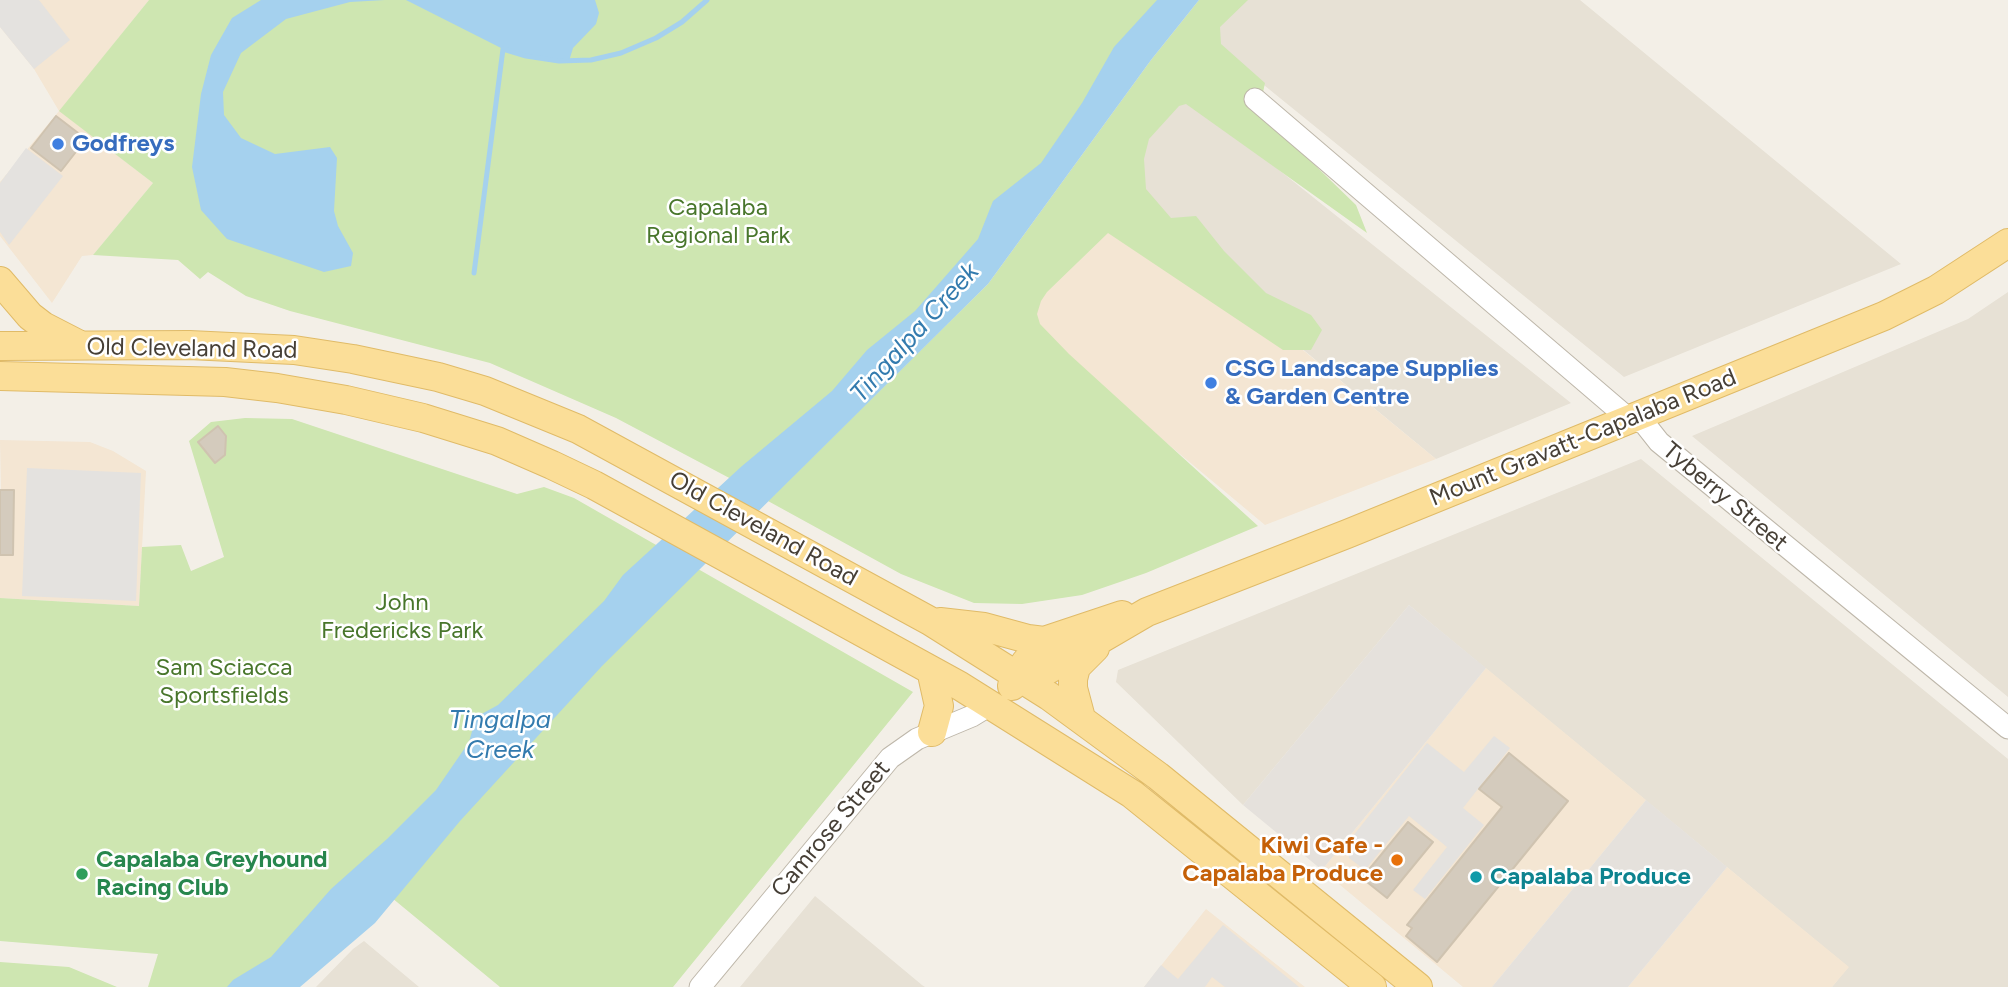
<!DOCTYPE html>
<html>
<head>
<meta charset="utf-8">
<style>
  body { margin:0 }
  canvas { display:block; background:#f3efe7 }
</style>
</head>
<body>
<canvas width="2008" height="987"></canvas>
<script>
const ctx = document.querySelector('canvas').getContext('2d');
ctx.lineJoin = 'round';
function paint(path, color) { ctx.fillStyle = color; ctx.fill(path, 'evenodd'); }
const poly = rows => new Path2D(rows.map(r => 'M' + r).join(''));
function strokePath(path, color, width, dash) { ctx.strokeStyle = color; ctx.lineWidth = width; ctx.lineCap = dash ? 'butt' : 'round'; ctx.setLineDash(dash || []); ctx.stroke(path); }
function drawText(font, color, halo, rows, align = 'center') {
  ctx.font = font + ' Figtree,sans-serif'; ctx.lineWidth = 5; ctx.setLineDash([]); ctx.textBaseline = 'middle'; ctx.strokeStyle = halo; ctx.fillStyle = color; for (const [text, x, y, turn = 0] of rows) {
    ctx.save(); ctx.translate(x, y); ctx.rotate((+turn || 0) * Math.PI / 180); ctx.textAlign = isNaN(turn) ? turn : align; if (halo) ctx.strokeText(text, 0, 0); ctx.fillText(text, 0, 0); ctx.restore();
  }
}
paint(poly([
  [1230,0,1580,0,1901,264,1624,377,1201,34],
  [1185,95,1571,403,1436,459,1103,185],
  [2008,292,2008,697,1692,436,1968,319],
  [1641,459,2008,759,2008,987,1832,987,1848,967,1409,605,1243,805,1116,682,1118,670],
  [815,896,922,985,925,987,740,987],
  [364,941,419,987,316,987,353,949]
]), '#e7e1d5');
paint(poly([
  [0,0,149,0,60,111,153,183,93,255,82,256,52,303,0,236,0,182,59,111,34,69,0,27],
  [1116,197,1436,459,1265,525,1012,314],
  [0,440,90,442,113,451,146,471,139,606,0,598,0,555,13,555,1,490],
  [1486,668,1646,800,1492,987,1463,987,1322,870],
  [1727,867,1849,967,1832,987,1628,987],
  [1206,909,1305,987,1144,987]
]), '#f4e6d3');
paint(poly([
  [1409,605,1486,668,1322,870,1243,805],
  [1646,800,1727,867,1628,987,1492,987]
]), '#e5e1dc');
paint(poly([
  [149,0,1182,0,1027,209,752,490,616,418,490,363,290,311,246,296,208,272,200,279,178,260,93,255,153,183,59,111],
  [1199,0,1248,0,1220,27,1221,44,1265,83,1259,111,1356,205,1367,233,1186,104,1179,106,1149,139,1144,159,1146,189,1171,218,1196,216,1224,251,1266,293,1311,315,1322,330,1311,350,1283,350,1108,233,1047,292,1041,301,1037,314,1040,324,1069,354,1258,526,1146,573,1082,595,1022,604,974,603,901,574,768,501,988,284,1151,60],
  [245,418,292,419,517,494,544,487,574,498,913,692,673,987,500,987,369,879,255,987,148,987,158,954,0,941,0,598,139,606,142,547,181,545,191,571,224,557,189,441,211,422],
  [0,962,69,967,117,987,0,987]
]), '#cee6b1');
paint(poly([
  [0,0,39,0,70,40,34,69,0,27],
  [26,148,63,176,9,245,0,232,0,183],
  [27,468,141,473,136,601,22,596],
  [1494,736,1510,748,1463,808,1484,825,1425,899,1413,890,1447,847,1409,816,1365,870,1349,858,1349,841,1427,743,1464,772],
  [1223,925,1299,987,1225,987,1212,977,1205,987,1144,987,1161,965,1178,979]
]), '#e4e2df');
paint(poly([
  [261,0,385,0,350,2,286,19,241,53,223,92,224,115,241,138,275,154,330,147,337,158,334,211,338,226,353,253,351,266,324,272,227,239,201,210,192,167,201,94,211,55,232,18],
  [406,0,595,0,599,13,596,24,573,48,569,61,559,61,526,56,503,49],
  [1157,0,1199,0,1151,60,988,284,602,666,460,821,375,923,300,987,227,987,233,980,271,957,331,889,387,839,436,790,469,742,476,717,498,705,604,601,623,575,742,466,832,391,867,350,915,311,978,239,993,201,1041,163,1082,103,1114,47]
]), '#a5d1ee');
strokePath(poly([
  [474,273,503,49,526,56,559,61,591,60,621,53,656,38,682,22,707,0]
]), '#a5d1ee', 5);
const building = poly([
  [56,116,86,139,61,171,31,148,56,116],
  [218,426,226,436,225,455,215,463,198,442,218,426],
  [0,490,14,490,13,555,0,555,0,490],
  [1509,753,1568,801,1437,962,1406,936,1412,928,1407,925,1502,807,1479,789,1509,753],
  [1408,822,1433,842,1387,898,1362,878,1408,822]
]);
paint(building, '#d4cbbd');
strokePath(building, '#cfc3b0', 2);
const minor = poly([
  [1255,99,1629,419,1644,423,1659,442,2008,728],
  [700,987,890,758,917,739,972,716,990,705]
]);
const major = poly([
  [0,281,30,316,43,326,78,344],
  [0,346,189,345,294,350,353,359,438,377,485,391,578,429,930,621,1049,696,1158,776,1418,987],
  [0,376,225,382,277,388,346,400,423,418,497,441,552,465,594,485,960,686,1132,794,1372,987],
  [940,622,984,627,1028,639,1044,641],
  [931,670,939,706,932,732],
  [1022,678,1025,663,1044,641,1122,615],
  [1012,686,1022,678,1046,671,1147,612,1347,534,1884,316,1936,290,2008,243],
  [1081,718,1073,688,1073,679,1076,667,1095,648]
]);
strokePath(minor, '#beb7aa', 23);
strokePath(major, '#e0bb68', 30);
strokePath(minor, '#fff', 21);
strokePath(major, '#fbde98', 28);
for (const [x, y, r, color] of [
  [58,144,7,"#3f7fe0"],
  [1211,383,7,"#3f7fe0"],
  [1397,860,7,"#e8710a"],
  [82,874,7,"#2e9e5b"],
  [1476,877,7,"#0f9aa8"]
]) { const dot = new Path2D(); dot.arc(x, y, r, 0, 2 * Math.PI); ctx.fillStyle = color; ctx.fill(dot); strokePath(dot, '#fff', 2.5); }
drawText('bold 24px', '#366cbe', '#fff', [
  ["Godfreys",72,144],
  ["CSG Landscape Supplies",1225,369],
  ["& Garden Centre",1225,397]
], 'left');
drawText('24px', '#48762b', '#fff', [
  ["Capalaba",718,208],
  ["Regional Park",718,236],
  ["John",402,603],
  ["Fredericks Park",402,631],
  ["Sam Sciacca",224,668],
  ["Sportsfields",224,696]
]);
drawText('24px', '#463f36', '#fff', [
  ["Old Cleveland Road",192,349,1],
  ["Mount Gravatt-Capalaba Road",1583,438,-22],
  ["Tyberry Street",1725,497,40],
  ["Old Cleveland Road",763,529,29],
  ["Camrose Street",831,829,-50]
]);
drawText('bold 24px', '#c56008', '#fff', [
  ["Kiwi Cafe -",1383,846],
  ["Capalaba Produce",1383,874]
], 'right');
drawText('bold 24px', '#27864d', '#fff', [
  ["Capalaba Greyhound",96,860],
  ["Racing Club",96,888]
], 'left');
drawText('bold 24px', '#0d838f', '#fff', [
  ["Capalaba Produce",1490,877]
], 'left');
drawText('italic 26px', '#337bae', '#fff', [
  ["Tingalpa Creek",915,333,-48],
  ["Tingalpa",500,720],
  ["Creek",500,750]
]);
</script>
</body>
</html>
